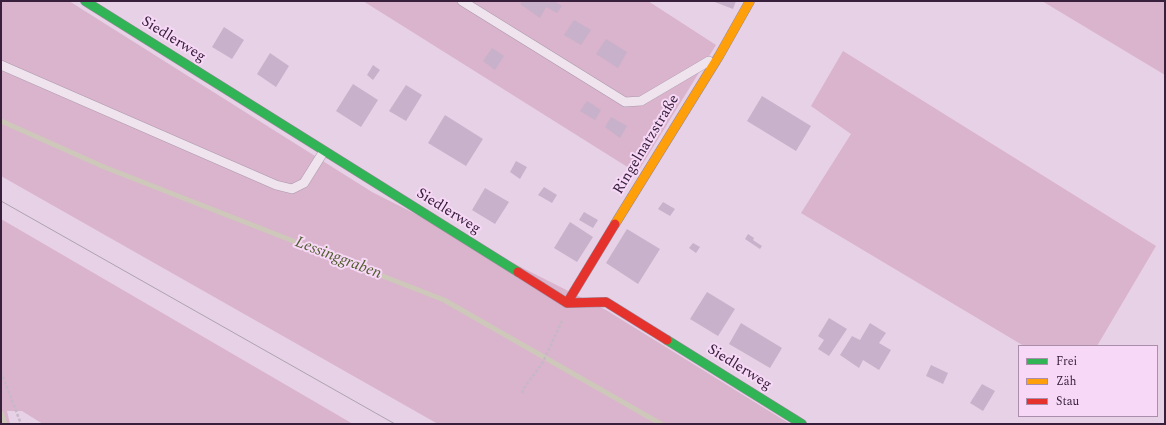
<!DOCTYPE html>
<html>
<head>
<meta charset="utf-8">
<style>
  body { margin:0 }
  #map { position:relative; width:1166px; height:425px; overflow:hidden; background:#e7d1e6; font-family:Spectral,serif }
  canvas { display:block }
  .frame { position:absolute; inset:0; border:2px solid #38203d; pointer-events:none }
  .legend { position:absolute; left:1018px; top:345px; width:140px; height:72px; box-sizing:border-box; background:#f7d8f6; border:1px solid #ab8eac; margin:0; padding:5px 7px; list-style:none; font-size:12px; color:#38203d }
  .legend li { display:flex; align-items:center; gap:8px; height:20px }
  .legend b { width:20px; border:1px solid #ab8eac }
</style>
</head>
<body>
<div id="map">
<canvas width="1166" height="425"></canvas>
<div class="frame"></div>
<ul class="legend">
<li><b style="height:5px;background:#30b455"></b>Frei</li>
<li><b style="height:5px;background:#ff9f0a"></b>Zäh</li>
<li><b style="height:5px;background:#e5322d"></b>Stau</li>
</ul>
</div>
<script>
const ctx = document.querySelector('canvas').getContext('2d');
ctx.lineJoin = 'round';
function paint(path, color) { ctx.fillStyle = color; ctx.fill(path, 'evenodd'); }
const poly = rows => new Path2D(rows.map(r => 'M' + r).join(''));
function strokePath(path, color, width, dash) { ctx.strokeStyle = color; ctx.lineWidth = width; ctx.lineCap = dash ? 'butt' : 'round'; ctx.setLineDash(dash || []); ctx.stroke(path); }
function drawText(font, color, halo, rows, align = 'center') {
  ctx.font = font + ' Spectral,serif'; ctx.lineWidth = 4; ctx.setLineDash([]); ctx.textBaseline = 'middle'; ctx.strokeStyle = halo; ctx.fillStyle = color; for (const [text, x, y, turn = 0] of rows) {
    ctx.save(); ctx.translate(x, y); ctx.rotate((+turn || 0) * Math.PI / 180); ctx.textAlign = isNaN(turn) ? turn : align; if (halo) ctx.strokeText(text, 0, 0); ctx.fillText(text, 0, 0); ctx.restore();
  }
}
paint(poly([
  [1,1,69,1,372,192,606,310,790,424,438,424,1,176],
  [363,1,648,1,716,45,637,173],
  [1042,1,1165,1,1165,75],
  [843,51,1156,246,1097,346,1024,346,801,213,851,134,811,106],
  [1,219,353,424,43,424,22,411,7,411,10,424,1,424]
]), '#dab3cc');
strokePath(poly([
  [1,121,104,167,444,300,661,424],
  [1,413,5,424]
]), '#cec8bb', 5);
paint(poly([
  [523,1,546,1,549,3,550,1,554,1,562,6,557,13,546,7,540,18,520,4],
  [712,1,736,1,733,9],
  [574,20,591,30,581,45,564,35],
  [224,27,244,40,232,59,212,47],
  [606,39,627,52,618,68,596,54],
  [492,48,504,56,495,70,483,61],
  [270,53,289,66,276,87,257,74],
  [373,65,380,70,373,80,367,75],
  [353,84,378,100,361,127,336,111],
  [406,85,422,95,406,121,389,111],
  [762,96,811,126,796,151,747,121],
  [587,101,601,110,595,120,580,111],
  [445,115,483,139,466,166,428,143],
  [611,117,627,126,620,138,605,127],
  [516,161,527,167,520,179,510,172],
  [544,187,557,195,552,203,538,195],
  [485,188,509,202,495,224,472,210],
  [663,202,675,209,670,216,658,209],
  [584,212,598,220,593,228,579,220],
  [570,222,593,237,577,262,554,248],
  [627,229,660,249,638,284,606,263],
  [748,234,754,238,753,240,762,246,760,249,745,239],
  [693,243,700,247,696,253,689,248],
  [707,292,735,309,718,336,690,319],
  [829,318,847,329,829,356,818,349,824,340,818,336],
  [741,323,782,348,770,368,729,344],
  [870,323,886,333,879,343,891,350,879,370,863,360,859,368,840,355,852,336,860,340],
  [931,365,948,373,943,384,926,376],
  [982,384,995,391,983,411,970,403]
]), '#c8b1cb');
const lane = poly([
  [462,1,625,102,641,101,709,61],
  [1,65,276,185,292,189,304,183,324,151]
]);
const fast = poly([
  [85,1,518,272],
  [667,340,802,424]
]);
const slow = poly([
  [615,224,719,56,750,1]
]);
const jam = poly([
  [518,272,567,303,606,302,667,340],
  [567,303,615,224]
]);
strokePath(lane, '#ac99ac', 10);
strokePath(fast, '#9b899c', 10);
strokePath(slow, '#9b899c', 10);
strokePath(jam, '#9b899c', 10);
strokePath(poly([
  [1,372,21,424],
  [522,393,524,388,543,362,562,321]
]), '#c7b8c7', 2.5, [3, 2]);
strokePath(lane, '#efe3ee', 9);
strokePath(fast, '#30b455', 9);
strokePath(slow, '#ff9f0a', 9);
strokePath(jam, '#e5322d', 9);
strokePath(poly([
  [1,201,395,424]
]), '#aea2af', 1);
drawText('15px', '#38203d', '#f7d8f6', [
  ["Siedlerweg",173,40,32],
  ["Ringelnatzstraße",647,145,-59],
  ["Siedlerweg",448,212,32],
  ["Siedlerweg",739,368,32]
]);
drawText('italic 16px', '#505e2e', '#f7d8f6', [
  ["Lessinggraben",338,259,21]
]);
</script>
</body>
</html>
